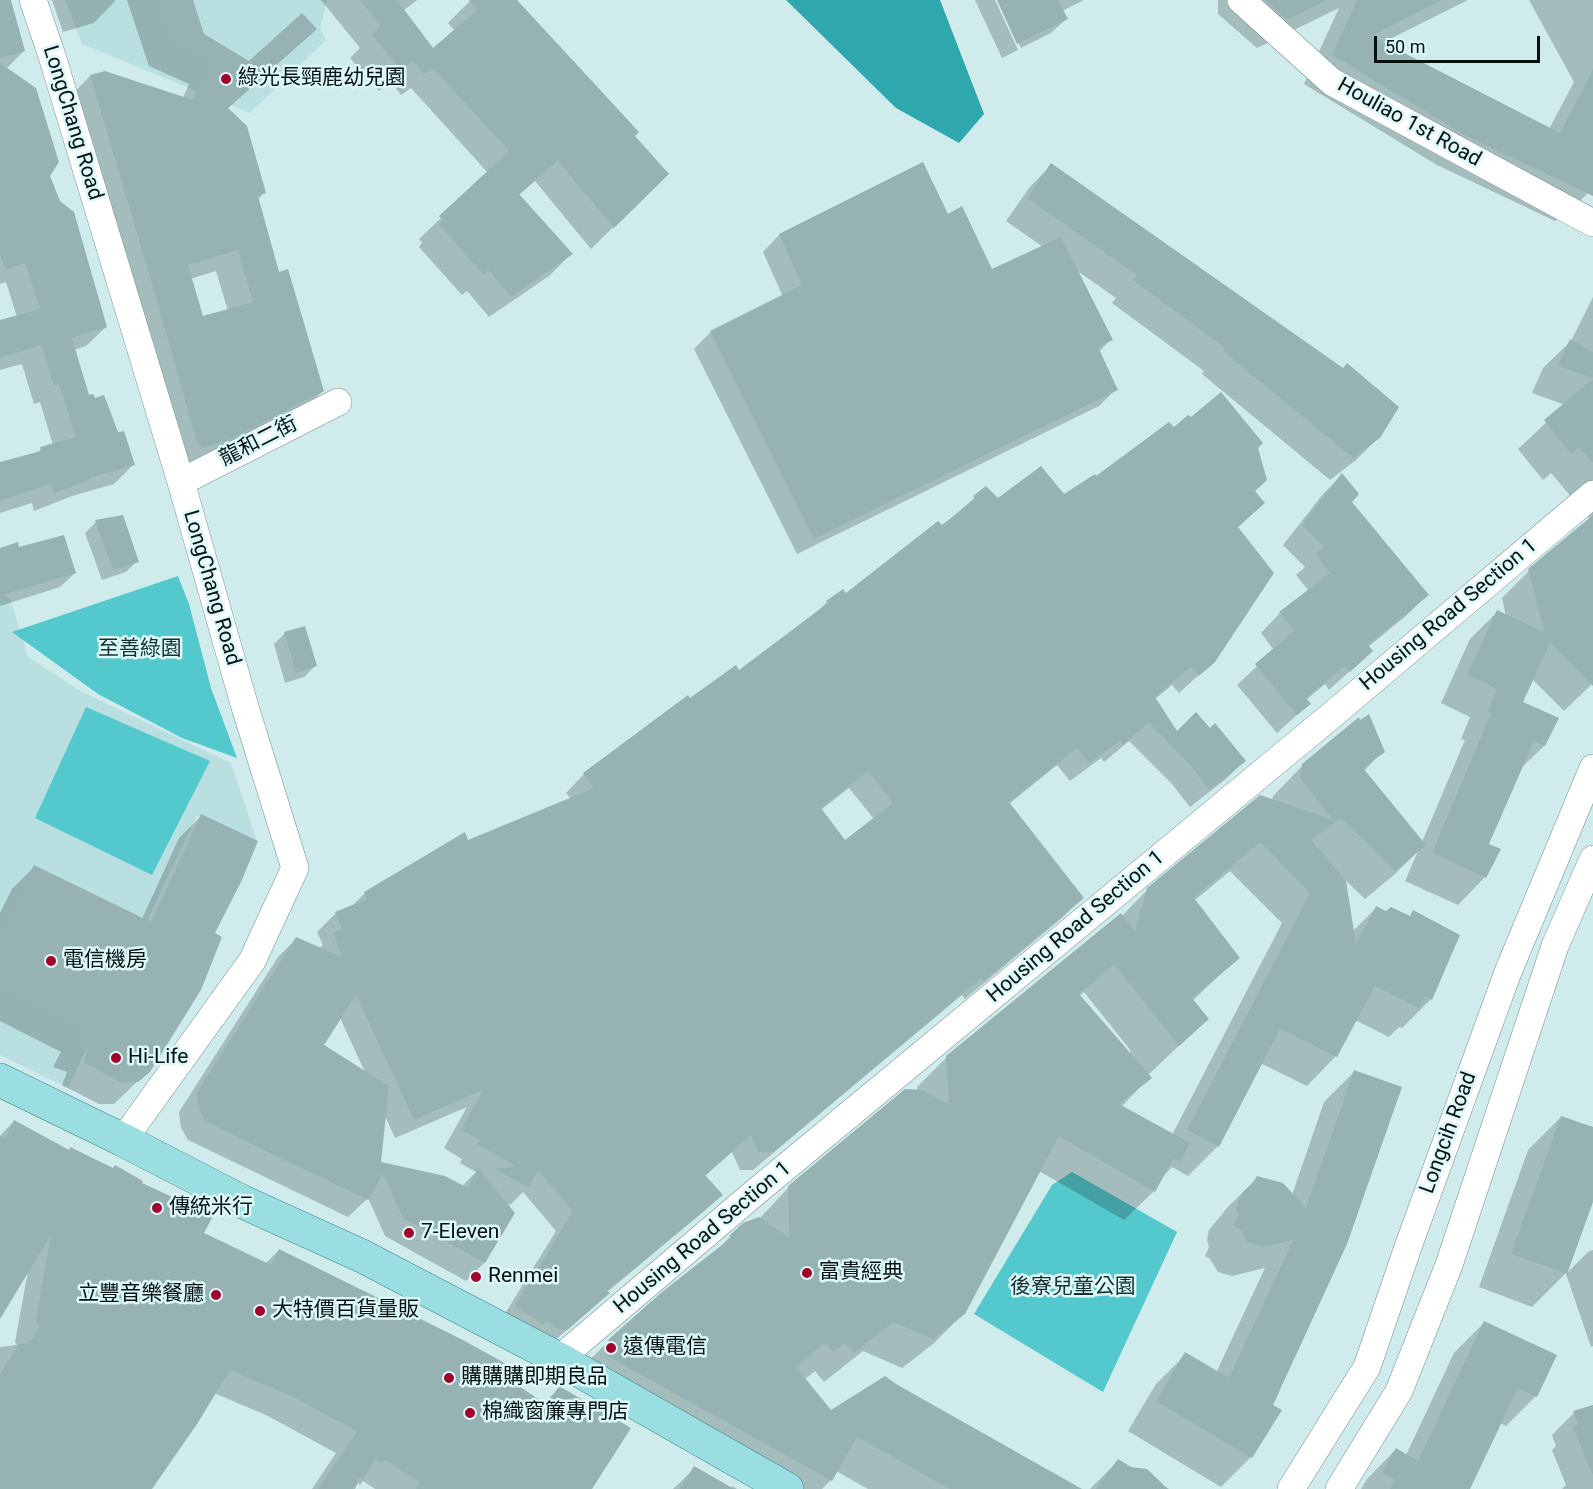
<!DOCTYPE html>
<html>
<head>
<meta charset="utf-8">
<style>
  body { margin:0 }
  #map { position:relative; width:1593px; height:1489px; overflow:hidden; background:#cfebec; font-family:Roboto,sans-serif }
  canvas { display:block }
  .scale { position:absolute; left:1374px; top:36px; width:166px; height:27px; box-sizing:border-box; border:3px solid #071111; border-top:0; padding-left:8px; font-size:18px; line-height:21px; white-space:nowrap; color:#071111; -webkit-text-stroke:4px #dcf8f9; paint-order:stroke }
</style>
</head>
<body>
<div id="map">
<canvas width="1593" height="1489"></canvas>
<div class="scale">50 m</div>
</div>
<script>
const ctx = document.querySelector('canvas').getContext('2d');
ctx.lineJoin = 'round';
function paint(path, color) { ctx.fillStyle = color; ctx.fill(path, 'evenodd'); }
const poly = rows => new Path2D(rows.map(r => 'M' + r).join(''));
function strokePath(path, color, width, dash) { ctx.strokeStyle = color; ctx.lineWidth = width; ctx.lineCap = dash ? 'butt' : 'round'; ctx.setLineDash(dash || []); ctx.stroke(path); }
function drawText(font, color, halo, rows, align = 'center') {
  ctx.font = font + ' Roboto,"Noto Sans TC",sans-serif'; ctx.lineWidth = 5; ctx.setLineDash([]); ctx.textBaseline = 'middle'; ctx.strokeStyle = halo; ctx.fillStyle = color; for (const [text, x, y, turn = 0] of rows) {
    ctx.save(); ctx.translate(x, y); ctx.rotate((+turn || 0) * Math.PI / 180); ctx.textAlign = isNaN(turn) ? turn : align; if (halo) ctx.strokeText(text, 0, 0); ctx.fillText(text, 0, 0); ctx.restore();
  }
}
paint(poly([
  [65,0,327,0,320,29,326,40,250,113,82,44],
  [0,594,10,598,28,657,82,692,231,763,257,842,197,815,68,1088,0,1055]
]), '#badfe0');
paint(poly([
  [178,576,189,604,211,688,237,758,182,738,98,694,12,632],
  [86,707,210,761,152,875,35,818],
  [1072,1172,1177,1232,1103,1392,974,1314,1052,1185]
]), '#54c9cd');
paint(poly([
  [786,0,940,0,984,114,959,143,896,108]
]), '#2ea8ad');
paint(poly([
  [0,0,8,0,24,51,6,69,106,327,86,346,74,350,88,397,117,434,133,465,114,484,72,496,34,511,32,503,0,513,0,464,36,454,41,449,53,445,40,402,34,404,22,364,0,370,0,322,17,317,6,282,0,284],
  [52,0,115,0,115,1,94,23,63,32],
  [127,0,192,0,203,35,249,62,315,29,227,109,264,193,257,200,278,274,323,391,301,413,206,461,176,464,69,98,90,76,183,98,189,84,149,66],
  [216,271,228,311,202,318,190,279],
  [321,0,417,0,403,11,433,50,455,31,448,23,471,0,515,0,667,174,591,249,535,181,519,195,571,254,549,276,489,317,467,291,462,295,419,247,422,243,419,239,488,173,411,88,401,95,391,81,379,91,350,58,360,48],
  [975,0,995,0,1018,50,1002,58],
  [998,0,1084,0,1062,11,1066,19,1051,33,1021,48],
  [1218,0,1468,0,1382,43,1549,129,1574,82,1529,0,1593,0,1593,188,1567,214,1555,221,1437,165,1304,84,1339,8,1257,48,1218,14],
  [1051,165,1379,437,1356,460,1330,480,1202,374,1204,371,1112,303,1116,298,1076,270,1111,339,1099,352,1116,389,1099,406,797,554,694,349,711,332,783,297,763,252,779,235,947,216,992,271,1043,247,1006,221,1029,188],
  [1593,297,1593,679,1591,685,1564,711,1532,679,1521,702,1557,718,1544,746,1520,769,1487,845,1485,877,1458,905,1405,881,1418,851,1395,874,1365,899,1344,879,1353,931,1376,908,1386,913,1409,917,1414,912,1431,999,1402,1028,1399,1027,1389,1037,1355,1020,1336,1056,1307,1086,1260,1063,1218,1146,1188,1176,1172,1167,1160,1180,1154,1191,1124,1220,1039,1171,964,1313,933,1344,902,1368,863,1351,824,1382,815,1371,804,1380,831,1412,895,1386,1079,1489,868,1489,836,1471,831,1480,822,1489,764,1489,579,1370,610,1340,712,1255,730,1237,759,1219,789,1187,918,1091,917,1087,947,1057,1122,916,1148,889,1272,800,1273,796,1303,765,1383,751,1364,771,1422,842,1465,740,1461,739,1470,717,1441,703,1470,639,1497,612,1506,616,1502,598,1529,571,1590,519,1551,473,1543,480,1518,449,1565,405,1532,393,1543,368,1571,341],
  [1230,871,1282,923,1172,1135,1121,1107,1150,1077,1148,1075,1207,1019,1192,1001,1238,958,1194,901],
  [1084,992,1131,1051,1129,1053,1079,996],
  [1173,430,1256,448,1254,491,1263,503,1237,528,1214,661,1179,693,1172,685,1155,699,1177,733,1210,731,1244,761,1226,779,1190,807,1172,784,1129,741,1104,762,1101,758,1070,781,1057,765,1009,804,1082,898,1063,917,965,999,962,995,753,1170,740,1170,732,1152,704,1177,721,1195,702,1213,606,1293,589,1311,547,1347,498,1325,556,1231,523,1192,510,1205,504,1202,513,1213,484,1263,466,1281,385,1236,368,1198,348,1217,188,1140,181,1128,179,1112,278,957,296,939,319,949,323,945,317,932,336,913,351,907,365,893,468,842,571,799,566,793,584,774,689,700,739,672,814,615,827,602,846,595,942,526,986,488,997,501,1064,496],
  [849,788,874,819,845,842,821,810],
  [340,1018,365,1072,322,1045],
  [467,1107,444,1148,462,1159,460,1163,476,1172,462,1186,380,1163,385,1116,395,1138],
  [1342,475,1350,502,1427,595,1407,615,1368,647,1351,670,1329,690,1325,684,1306,700,1309,704,1277,733,1237,685,1274,650,1261,633,1280,613,1309,591,1296,575,1305,567,1283,545,1323,494],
  [96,522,137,561,126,572,102,580,85,533],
  [0,549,18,549,75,573,60,587,0,606],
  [285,633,315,666,304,677,285,683,274,644],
  [201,816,148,1071,114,1104,99,1104,62,1085,67,1072,53,1067,61,1052,0,1021,0,913,12,889,34,867,142,919,179,838],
  [1354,1072,1271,1405,1280,1410,1251,1457,1221,1487,1128,1431,1156,1384,1186,1354,1216,1373,1265,1268,1232,1276,1218,1272,1210,1259,1205,1256,1209,1247,1207,1240,1209,1230,1227,1208,1257,1178,1292,1195,1324,1102],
  [1561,1117,1593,1129,1593,1197,1566,1273,1532,1307,1479,1287,1528,1150],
  [14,1121,68,1151,140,1184,202,1233,265,1264,279,1250,501,1375,543,1404,559,1388,590,1489,375,1489,363,1481,360,1485,358,1483,355,1489,312,1489,336,1453,268,1416,214,1393,151,1489,0,1489,0,1347,17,1345,15,1342,28,1271,0,1311,0,1136],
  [1593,1250,1593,1346,1591,1347,1566,1274,1588,1252],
  [1484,1323,1536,1396,1506,1426,1500,1423,1469,1489,1361,1489,1367,1479,1396,1449,1406,1455,1454,1353],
  [1593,1406,1593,1489,1562,1489,1566,1485,1552,1450,1556,1446,1552,1435,1574,1413],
  [1118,1461,1161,1484,1169,1489,1090,1489],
  [695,1468,730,1489,732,1486,737,1489,673,1489]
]), '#0003');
paint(poly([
  [0,0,11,0,25,51,0,58],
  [155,0,193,0,204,34,249,61,302,13,317,29,228,108,247,126,266,193,258,196,279,272,288,269,324,391,229,440,203,448,197,442,150,277,90,75,105,71,193,100,210,62,171,45],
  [238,250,253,302,203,316,188,265],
  [360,0,397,0,433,48,477,10,469,0,517,0,639,132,635,136,669,174,614,228,558,161,519,194,573,254,511,297,489,270,484,275,439,224,443,220,439,216,509,151,433,68,424,74,413,61,402,70,371,35,381,26],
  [997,0,1058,0,1068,19,1017,44],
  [1265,0,1327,0,1287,20],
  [1357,0,1442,0,1371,36,1560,133,1593,69,1593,196,1466,136,1332,55],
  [0,63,36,88,59,162,50,176,60,201,74,212,107,327,72,338,89,395,93,394,95,398,104,395,118,432,124,431,135,465,90,478,90,480,54,493,51,484,0,501,0,462,41,451,40,447,76,437,59,384,54,386,41,345,0,358,0,320,40,309,25,263,5,270,0,253],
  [923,162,948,214,962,206,992,269,1061,237,1113,340,1098,347,1118,390,814,539,710,331,802,285,779,234],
  [1051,163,1343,368,1347,363,1399,407,1380,438,1353,458,1223,351,1225,348,1133,280,1137,275,1027,198],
  [1570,339,1593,352,1593,378,1558,366],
  [1593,379,1593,463,1579,447,1571,454,1544,420],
  [1221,392,1263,443,1258,448,1267,480,1255,491,1265,503,1238,527,1274,573,1215,662,1199,676,1191,667,1155,697,1177,731,1196,712,1210,728,1215,723,1246,761,1209,790,1191,766,1149,723,1123,745,1120,740,1089,764,1077,748,1009,802,1084,898,984,981,981,978,773,1152,758,1152,751,1135,705,1175,723,1195,607,1291,610,1293,567,1330,559,1330,547,1321,544,1325,515,1306,573,1211,538,1170,529,1188,495,1169,515,1166,477,1144,480,1140,461,1130,483,1090,414,1120,356,995,324,1045,389,1086,381,1162,445,1176,468,1188,478,1168,515,1213,485,1263,403,1218,383,1174,368,1200,206,1122,199,1109,197,1092,296,937,342,957,333,933,342,929,335,912,367,899,364,892,465,832,468,840,594,788,583,773,688,695,690,698,736,665,739,670,828,603,826,601,843,589,846,593,938,521,942,525,975,499,973,496,986,486,998,498,1041,466,1064,494,1095,474,1096,476,1169,422,1174,427,1188,415,1191,417],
  [868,771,893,803,845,840,821,808],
  [1342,473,1359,494,1352,502,1429,595,1368,645,1373,651,1350,672,1345,666,1306,698,1311,704,1297,715,1255,664,1294,631,1279,612,1330,573,1315,554,1324,547,1302,525],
  [123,515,139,562,113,570,95,520],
  [1593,515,1593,686,1550,643,1523,702,1559,718,1545,746,1534,741,1489,844,1501,849,1486,878,1432,853,1491,713,1488,711,1497,689,1467,675,1497,610,1544,632,1528,569],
  [64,535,76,573,0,596,0,548,18,542,19,547],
  [305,626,317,666,296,673,284,632],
  [1369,714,1385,752,1363,768,1426,845,1395,871,1341,818,1311,840,1346,881,1356,944,1376,906,1386,911,1391,907,1410,916,1413,910,1460,935,1432,1000,1425,996,1419,1008,1375,986,1337,1057,1280,1029,1219,1147,1187,1130,1310,893,1260,842,1194,898,1240,958,1192,998,1209,1019,1179,1046,1114,964,1079,994,1152,1078,1119,1104,1190,1143,1181,1161,1173,1159,1155,1192,1059,1136,965,1314,933,1339,893,1322,854,1353,845,1343,833,1352,825,1343,796,1367,831,1410,885,1376,896,1384,1082,1489,950,1489,857,1437,832,1481,604,1354,609,1339,662,1292,731,1238,729,1236,743,1223,759,1217,789,1237,788,1186,905,1089,923,1090,949,1105,946,1056,1121,913,1135,931,1147,888,1260,795,1333,820,1300,778,1302,764,1359,717,1360,720],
  [201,814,258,841,241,882,215,933,222,937,201,990,150,1072,138,1082,122,1083,83,1062,88,1050,74,1045,82,1029,0,989,0,933,34,865,151,922],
  [1354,1070,1402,1087,1347,1244,1273,1405,1282,1410,1252,1458,1156,1401,1185,1352,1229,1378,1293,1240,1262,1247,1247,1242,1240,1229,1233,1226,1238,1216,1236,1209,1239,1199,1245,1190,1251,1186,1257,1176,1283,1183,1306,1208],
  [1561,1116,1593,1127,1593,1202,1567,1274,1511,1254],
  [14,1120,69,1150,70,1147,113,1168,115,1165,143,1181,142,1183,213,1216,204,1233,271,1265,279,1249,461,1339,510,1366,503,1375,547,1405,559,1386,631,1428,592,1489,416,1489,419,1482,385,1460,382,1464,375,1459,363,1479,360,1477,353,1489,318,1489,357,1431,289,1395,230,1370,197,1424,152,1489,0,1489,0,1374,19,1344,29,1343,40,1327,36,1320,51,1235,0,1319,0,1136,5,1138],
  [1484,1321,1557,1355,1537,1397,1518,1388,1470,1489,1390,1489,1395,1480,1382,1472,1396,1448,1418,1461],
  [1593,1405,1593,1474,1592,1474,1573,1427,1578,1425,1573,1411],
  [1118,1459,1131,1467,1147,1469,1168,1489,1096,1489],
  [694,1466,734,1489,680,1489]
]), '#97b2b2');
const minor = poly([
  [33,0,52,56,181,482,245,707,295,868,252,961,123,1140],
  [1241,0,1332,82,1593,223],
  [181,482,338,402],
  [559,1359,758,1190,1332,715,1593,494],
  [1291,1489,1367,1367,1408,1247,1508,972,1593,768],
  [1339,1489,1399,1391,1449,1265,1555,946,1593,859]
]);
const major = poly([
  [0,1080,123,1140,243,1202,362,1256,559,1359,787,1489]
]);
strokePath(minor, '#769090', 28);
strokePath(major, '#3c888b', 34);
strokePath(minor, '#fff', 27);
strokePath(major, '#9bdee1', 33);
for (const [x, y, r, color] of [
  [226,79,6,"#a2032c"],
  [51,961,6,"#a2032c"],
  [116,1058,6,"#a2032c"],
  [157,1208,6,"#a2032c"],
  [409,1233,6,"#a2032c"],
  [807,1273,6,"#a2032c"],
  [476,1277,6,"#a2032c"],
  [216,1295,6,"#a2032c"],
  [260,1311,6,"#a2032c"],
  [611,1348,6,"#a2032c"],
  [449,1378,6,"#a2032c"],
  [470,1413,6,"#a2032c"]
]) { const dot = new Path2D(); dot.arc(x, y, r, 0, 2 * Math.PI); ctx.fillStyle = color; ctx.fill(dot); strokePath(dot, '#dcf8f9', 2); }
drawText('21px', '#071111', '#dcf8f9', [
  ["綠光長頸鹿幼兒園",238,79],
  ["電信機房",63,961],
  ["Hi-Life",128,1058],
  ["傳統米行",169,1208],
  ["7-Eleven",421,1233],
  ["富貴經典",819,1273],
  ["Renmei",488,1277],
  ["立豐音樂餐廳",204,1295,"right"],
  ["大特價百貨量販",272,1311],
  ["遠傳電信",623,1348],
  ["購購購即期良品",461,1378],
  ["棉織窗簾專門店",482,1413]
], 'left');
drawText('21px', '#071111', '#dcf8f9', [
  ["LongChang Road",72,123,73],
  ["Houliao 1st Road",1409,123,29],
  ["龍和二街",259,442,-27],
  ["LongChang Road",211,588,74],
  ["Housing Road Section 1",1449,615,-40],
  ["Housing Road Section 1",1076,927,-40],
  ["Longcih Road",1449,1133,-70],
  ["Housing Road Section 1",703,1238,-40]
]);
drawText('21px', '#163031', '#dcf8f9', [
  ["至善綠園",140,650],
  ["後寮兒童公園",1073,1288]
]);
</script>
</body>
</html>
